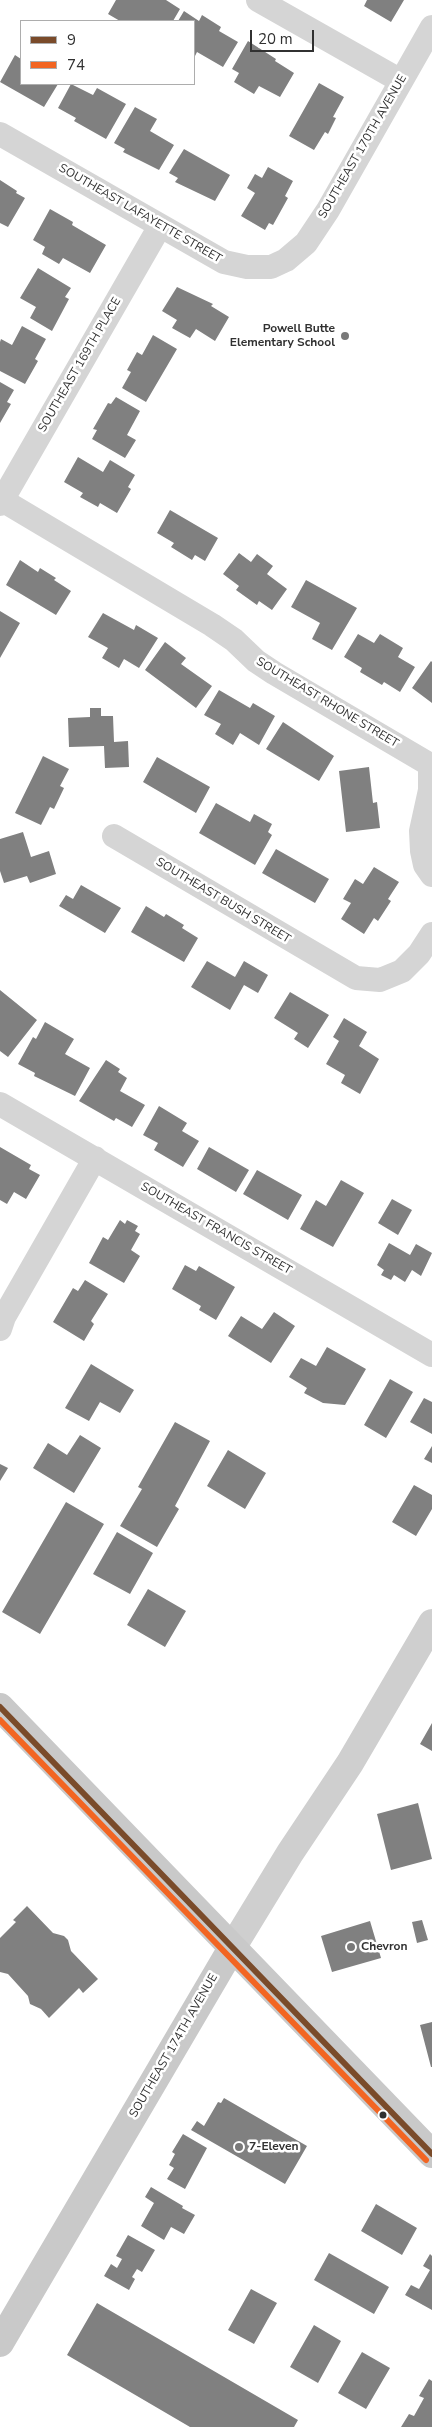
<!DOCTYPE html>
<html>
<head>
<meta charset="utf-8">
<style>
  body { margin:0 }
  #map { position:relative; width:432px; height:2427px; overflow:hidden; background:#fff; font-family:"Nunito Sans",sans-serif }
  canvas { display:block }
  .legend { position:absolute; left:20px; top:20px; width:175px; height:65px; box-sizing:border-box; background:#fff; border:1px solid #adadad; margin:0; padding:6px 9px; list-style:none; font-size:15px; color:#313131 }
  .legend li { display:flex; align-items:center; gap:10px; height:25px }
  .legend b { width:25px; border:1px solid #adadad }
  .scale { position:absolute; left:250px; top:30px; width:64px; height:22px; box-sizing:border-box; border:2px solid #313131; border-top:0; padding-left:6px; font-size:15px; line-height:18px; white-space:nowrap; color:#313131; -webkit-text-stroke:4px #fff; paint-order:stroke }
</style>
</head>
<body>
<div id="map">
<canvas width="432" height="2427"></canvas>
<ul class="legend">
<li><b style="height:6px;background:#7a4b2a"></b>9</li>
<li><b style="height:6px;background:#f26522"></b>74</li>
</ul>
<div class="scale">20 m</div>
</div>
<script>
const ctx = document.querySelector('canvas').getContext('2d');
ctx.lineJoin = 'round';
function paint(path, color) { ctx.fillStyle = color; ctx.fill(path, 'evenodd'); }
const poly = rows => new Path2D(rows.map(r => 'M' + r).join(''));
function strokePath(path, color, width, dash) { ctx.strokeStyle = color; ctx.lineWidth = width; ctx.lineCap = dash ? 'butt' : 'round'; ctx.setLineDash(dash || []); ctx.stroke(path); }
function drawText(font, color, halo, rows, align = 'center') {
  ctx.font = font + ' "Nunito Sans",sans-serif'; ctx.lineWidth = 5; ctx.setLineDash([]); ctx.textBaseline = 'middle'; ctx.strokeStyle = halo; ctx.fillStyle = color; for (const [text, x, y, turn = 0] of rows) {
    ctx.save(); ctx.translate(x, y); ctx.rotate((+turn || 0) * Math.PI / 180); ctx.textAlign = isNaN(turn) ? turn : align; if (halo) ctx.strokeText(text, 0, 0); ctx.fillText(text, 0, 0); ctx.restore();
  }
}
paint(poly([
  [116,0,166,0,180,9,173,21,120,21,108,14],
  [367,0,404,0,391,22,364,6],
  [184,11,199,21,202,15,221,27,219,31,238,42,223,67,197,52,194,58,194,21,178,21],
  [248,41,276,59,275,61,294,73,280,97,259,86,254,94,234,82,239,73,232,69],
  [15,55,21,59,21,84,58,84,44,107,0,82],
  [319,83,344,97,333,117,336,118,328,134,325,132,314,150,289,136],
  [71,84,93,95,97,88,126,104,106,139,74,121,76,118,58,108],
  [135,107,157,119,150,131,174,145,159,170,123,152,125,149,114,143],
  [184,149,230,175,215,201,175,182,178,178,169,173],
  [268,167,293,181,285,196,288,198,273,225,269,223,265,230,241,216,255,193,247,188,255,174,262,178],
  [0,180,17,191,16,193,25,198,8,227,0,223],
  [50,209,73,222,72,225,106,245,90,273,63,258,59,264,42,254,45,247,33,240],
  [38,268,71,288,65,297,69,299,52,331,30,318,36,307,20,298],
  [177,287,213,304,211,306,229,317,215,341,196,329,190,338,172,328,177,320,162,311],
  [22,326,46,339,35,359,38,361,25,384,0,371,0,342,1,339,12,345],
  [153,335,177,349,146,402,122,388,131,372,127,370,137,352,142,355],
  [0,382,14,390,7,402,11,404,0,423],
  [116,397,140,411,127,435,136,440,125,458,92,439,97,430,93,429,108,403,111,404],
  [78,457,103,472,110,460,135,475,128,487,131,489,117,513,100,503,98,507,80,497,83,493,64,482],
  [170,510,218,538,205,561,195,555,192,560,171,547,174,543,157,533],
  [239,553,251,562,257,554,273,566,267,574,287,589,272,610,259,601,257,605,236,590,239,586,223,574],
  [20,560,38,572,40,568,56,578,54,580,71,591,56,615,6,585],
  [306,580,357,608,332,650,312,639,320,623,291,607],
  [0,611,20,623,0,658],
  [103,613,134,630,136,625,158,638,139,668,124,659,119,668,102,658,108,648,88,637],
  [358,634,374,643,380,634,403,648,398,657,415,667,400,692,384,682,382,685,360,672,362,668,344,657],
  [165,642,186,658,181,664,212,686,196,708,145,670],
  [431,661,432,662,432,703,412,688],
  [219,690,250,708,253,703,275,716,259,745,240,733,233,745,215,734,221,724,204,715],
  [90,708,101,708,101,716,113,716,114,742,128,741,129,767,105,768,104,746,69,747,68,718,90,717],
  [283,722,334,756,319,781,266,749],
  [43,756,69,769,60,786,64,788,54,809,50,807,41,825,15,813],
  [157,757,210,787,196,813,143,782],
  [369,767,373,803,377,802,380,828,346,832,339,771],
  [216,803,250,822,254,814,272,824,268,832,272,835,255,865,199,833],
  [23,832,31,857,49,851,56,874,30,883,27,876,4,883,0,871,0,839],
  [276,849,329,879,315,903,262,873],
  [374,867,399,882,388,899,391,901,378,921,374,918,364,934,341,919,351,903,343,899,355,879,363,884],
  [81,885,121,908,105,933,59,906,66,895,73,899],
  [146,906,164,917,166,914,184,925,182,928,198,938,184,962,131,932],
  [207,961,235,977,244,961,268,975,258,993,244,985,230,1010,191,987],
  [0,990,37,1020,8,1057,0,1051],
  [290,992,329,1015,308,1048,294,1039,298,1033,274,1018],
  [344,1018,367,1032,359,1046,379,1059,360,1094,341,1083,345,1075,326,1064,339,1041,333,1037],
  [45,1022,74,1039,65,1054,90,1068,75,1096,34,1076,35,1073,18,1064,33,1037,36,1039],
  [106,1060,120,1069,118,1072,127,1078,120,1091,145,1105,132,1127,116,1118,114,1121,79,1101],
  [159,1106,187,1123,182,1131,199,1141,183,1167,154,1150,158,1143,143,1135],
  [0,1147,31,1165,29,1169,40,1175,26,1199,14,1192,7,1204,0,1200],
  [209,1147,249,1170,236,1192,197,1169],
  [257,1170,302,1195,288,1220,243,1194],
  [341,1180,364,1193,333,1247,300,1229,316,1200,326,1206],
  [392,1199,412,1210,398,1235,378,1223],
  [120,1220,125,1224,127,1220,138,1226,135,1231,140,1234,131,1250,140,1256,124,1283,89,1263,103,1237,108,1240],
  [389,1243,410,1255,416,1244,432,1253,421,1276,412,1270,405,1282,394,1275,391,1280,381,1275,384,1270,377,1265],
  [185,1265,196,1271,199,1266,235,1287,216,1320,199,1310,201,1306,172,1289],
  [85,1280,108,1294,91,1321,94,1324,84,1341,53,1322,73,1288,78,1291],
  [274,1312,295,1326,271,1363,228,1336,241,1316,262,1329],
  [327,1347,366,1369,345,1405,323,1403,304,1393,307,1388,289,1377,301,1358,316,1366],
  [91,1364,134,1390,120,1413,100,1402,89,1421,65,1408],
  [390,1379,413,1392,386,1438,364,1425],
  [424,1398,432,1402,432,1434,410,1422],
  [175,1422,210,1441,175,1506,179,1509,157,1547,120,1526,142,1489,138,1487],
  [80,1435,101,1448,74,1493,33,1468,48,1443,67,1455],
  [432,1446,432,1463,424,1459],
  [228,1450,266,1473,245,1509,207,1486],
  [0,1464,8,1468,0,1481],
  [414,1485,432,1495,432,1509,416,1536,392,1522],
  [66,1502,104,1524,40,1634,2,1612],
  [117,1532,153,1553,130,1594,93,1574],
  [148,1589,186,1611,165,1647,127,1625],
  [432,1723,432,1751,420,1744],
  [418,1803,432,1859,391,1870,377,1814],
  [27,1906,53,1933,64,1936,68,1940,71,1951,98,1979,83,1993,79,1988,49,2018,41,2009,30,2004,28,1996,8,1974,0,1972,0,1938,16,1922,13,1920],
  [422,1920,428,1940,417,1943,412,1922],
  [370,1921,381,1958,332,1972,321,1936],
  [432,2022,432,2067,431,2067,420,2025],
  [224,2098,307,2146,285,2184,191,2130,197,2121,204,2126,218,2102,221,2103],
  [183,2134,207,2148,185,2189,167,2179,174,2168,169,2165,175,2154,172,2152],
  [151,2187,183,2206,182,2208,195,2215,184,2234,171,2227,164,2240,141,2226,154,2203,145,2197],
  [376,2204,417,2228,402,2255,361,2231],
  [128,2235,155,2250,142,2272,137,2269,132,2277,135,2279,129,2290,104,2276,111,2264,117,2268,122,2259,116,2256],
  [329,2253,389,2287,374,2314,314,2280],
  [430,2254,432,2256,432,2310,405,2295,411,2285,419,2289,430,2270,423,2266],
  [251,2289,277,2303,254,2344,228,2330],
  [97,2303,298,2420,294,2427,190,2427,67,2355],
  [314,2325,341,2341,318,2383,290,2367],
  [362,2352,390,2368,366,2409,338,2393],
  [429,2379,432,2381,432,2427,401,2427,409,2414,414,2416,424,2398,419,2396]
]), '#808080');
strokePath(poly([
  [258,0,401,81],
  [0,134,224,262,247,267,271,267,286,260,306,243,328,210,432,27],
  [2,500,212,625,234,640,256,661,274,673,427,763,430,769,430,790,421,831,422,851,425,865,432,875],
  [0,504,160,226],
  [114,836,356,978,380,980,402,971,419,954,432,934],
  [0,1104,432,1355],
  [0,1329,4,1317,95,1158]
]), '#d5d5d5', 24);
strokePath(poly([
  [232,1948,290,1853,350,1763,432,1623]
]), '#cfcfcf', 28);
strokePath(poly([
  [0,1707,432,2154],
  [0,2343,232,1948]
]), '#c9c9c9', 28);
strokePath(poly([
  [0,1707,432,2154]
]), '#7a4b2a', 6);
strokePath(poly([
  [0,1720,426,2160]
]), '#f26522', 6);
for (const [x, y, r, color] of [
  [345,336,5,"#797979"],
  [351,1947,5,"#797979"],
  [383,2115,4.5,"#313131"],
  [239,2147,5,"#797979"]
]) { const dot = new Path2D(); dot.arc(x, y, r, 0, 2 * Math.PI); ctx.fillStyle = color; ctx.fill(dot); strokePath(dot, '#fff', 2); }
drawText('12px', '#313131', '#fff', [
  ["SOUTHEAST 170TH AVENUE",363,147,-60],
  ["SOUTHEAST LAFAYETTE STREET",140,214,30],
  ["SOUTHEAST 169TH PLACE",80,365,-60],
  ["SOUTHEAST RHONE STREET",327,703,31],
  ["SOUTHEAST BUSH STREET",223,901,31],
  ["SOUTHEAST FRANCIS STREET",216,1229,30],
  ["SOUTHEAST 174TH AVENUE",174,2046,-60]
]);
drawText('bold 12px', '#313131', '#fff', [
  ["Powell Butte",335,329,"right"],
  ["Elementary School",335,343,"right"],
  ["Chevron",361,1947],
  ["7-Eleven",249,2147]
], 'left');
</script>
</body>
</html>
